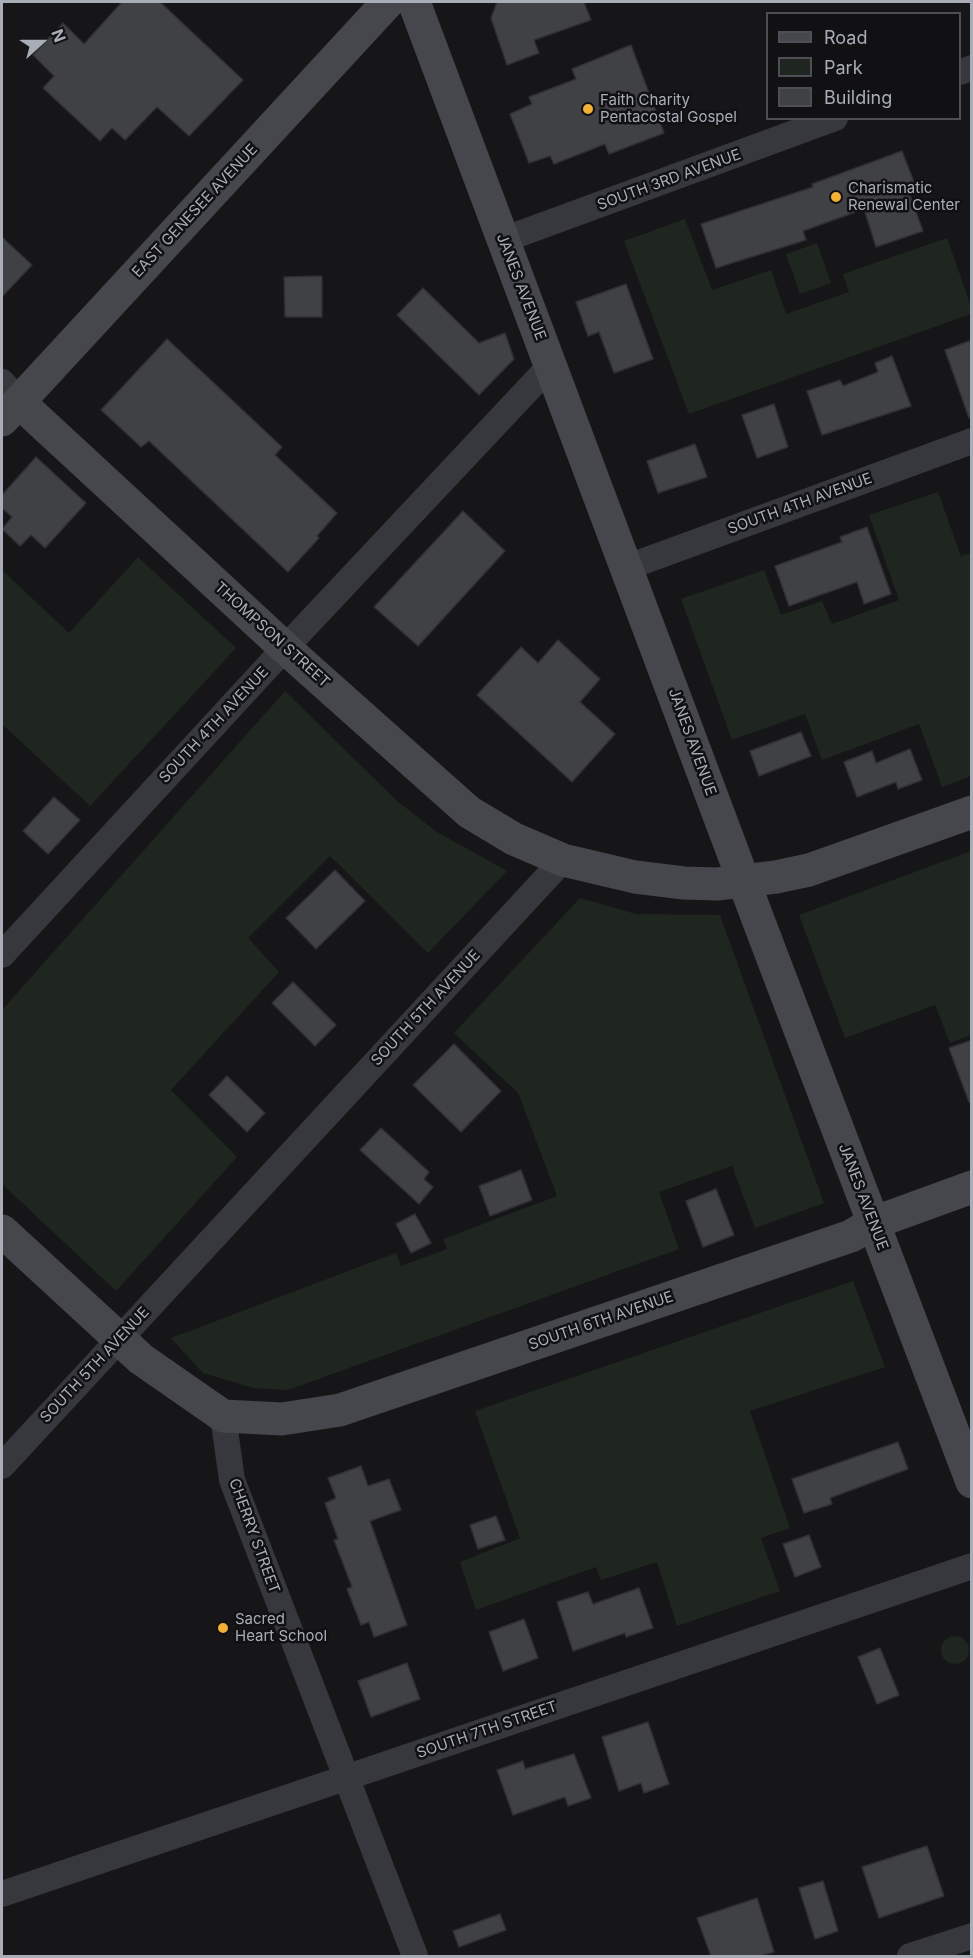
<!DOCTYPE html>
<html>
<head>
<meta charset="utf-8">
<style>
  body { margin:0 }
  #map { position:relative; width:973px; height:1958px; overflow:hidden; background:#161618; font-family:Inter,sans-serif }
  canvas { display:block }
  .frame { position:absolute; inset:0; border:3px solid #a8adb8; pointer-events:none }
  .legend { position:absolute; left:766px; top:12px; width:195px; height:108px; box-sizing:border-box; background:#111113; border:2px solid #4d4f55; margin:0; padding:8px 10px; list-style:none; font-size:18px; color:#a8adb8 }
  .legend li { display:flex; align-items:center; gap:12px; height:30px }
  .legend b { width:30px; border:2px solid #4d4f55 }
  .north { position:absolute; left:12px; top:12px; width:60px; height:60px; -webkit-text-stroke:4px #111113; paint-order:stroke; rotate:69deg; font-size:16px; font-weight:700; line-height:24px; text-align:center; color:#a8adb8 }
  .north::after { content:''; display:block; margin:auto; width:21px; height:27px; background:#a8adb8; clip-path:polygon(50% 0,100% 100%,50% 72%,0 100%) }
</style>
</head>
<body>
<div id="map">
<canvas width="973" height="1958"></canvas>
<div class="frame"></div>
<ul class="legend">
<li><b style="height:8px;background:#45474d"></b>Road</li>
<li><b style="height:16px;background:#1e261f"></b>Park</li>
<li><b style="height:16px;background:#404145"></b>Building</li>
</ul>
<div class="north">N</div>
</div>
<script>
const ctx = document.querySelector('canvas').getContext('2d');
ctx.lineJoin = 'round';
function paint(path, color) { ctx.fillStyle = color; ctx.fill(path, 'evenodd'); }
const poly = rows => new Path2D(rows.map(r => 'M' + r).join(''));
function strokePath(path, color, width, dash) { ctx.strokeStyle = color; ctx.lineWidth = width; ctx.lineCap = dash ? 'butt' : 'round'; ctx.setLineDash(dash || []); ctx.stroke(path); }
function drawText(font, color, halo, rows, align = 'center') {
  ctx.font = font + ' Inter,sans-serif'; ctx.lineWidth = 5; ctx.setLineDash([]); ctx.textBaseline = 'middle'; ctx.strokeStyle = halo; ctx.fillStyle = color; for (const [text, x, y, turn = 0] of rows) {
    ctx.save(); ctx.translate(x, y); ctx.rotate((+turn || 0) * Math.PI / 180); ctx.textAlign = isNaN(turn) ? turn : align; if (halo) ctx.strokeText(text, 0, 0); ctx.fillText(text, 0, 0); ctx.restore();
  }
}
paint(poly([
  [685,219,712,290,771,270,786,314,849,292,843,274,947,238,971,306,971,314,689,414,624,241],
  [817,243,831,283,800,294,786,254],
  [938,492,961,556,971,553,971,776,942,787,919,724,822,760,805,714,732,740,681,599,764,570,781,615,822,601,832,624,899,600,869,515],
  [138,557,236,648,90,806,2,724,2,570,69,633],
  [285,691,397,801,437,832,507,871,428,953,330,856,248,938,279,972,171,1090,237,1157,116,1291,2,1184,2,1010],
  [971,851,971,1035,950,1043,935,1005,845,1038,799,915],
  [580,898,636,914,720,915,824,1203,755,1228,732,1166,659,1192,679,1249,288,1390,253,1388,203,1373,171,1338,396,1253,401,1266,447,1249,443,1239,557,1196,518,1093,454,1033],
  [853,1281,885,1367,750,1411,790,1528,761,1538,780,1591,677,1626,657,1562,601,1580,596,1567,476,1610,460,1562,520,1538,475,1411],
  '941 1650a14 14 0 1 1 28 0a14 14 0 1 1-28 0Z'
]), '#1e261f');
const building = poly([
  [122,2,160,2,243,80,189,136,157,107,125,140,112,128,100,141,43,88,54,76,33,55,63,23,84,44,122,2],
  [497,2,584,2,591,20,534,40,539,53,507,65,491,18,497,2],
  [631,45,664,133,609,154,605,144,554,164,550,156,529,163,510,114,532,104,529,97,576,79,572,69,631,45],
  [902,151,917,190,909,193,923,231,876,247,864,209,803,231,806,240,716,268,701,224,813,187,812,184,902,151],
  [2,237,32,265,2,297,2,237],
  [322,276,322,317,285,317,284,277,322,276],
  [626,284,653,359,614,373,599,332,588,336,576,302,626,284],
  [423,288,479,343,505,333,514,359,479,395,397,315,423,288],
  [167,339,282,447,275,455,337,513,317,536,319,538,288,572,149,441,141,447,101,410,167,339],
  [972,340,972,417,969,418,945,350,972,340],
  [892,356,911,406,822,435,807,391,840,380,843,386,878,372,875,363,892,356],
  [774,404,788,447,757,458,742,415,774,404],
  [695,444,707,477,658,493,647,461,695,444],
  [36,457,86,503,45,548,31,535,20,546,2,529,12,517,2,508,2,495,36,457],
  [463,511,505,551,418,646,374,607,463,511],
  [867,527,891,594,864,604,857,582,789,606,775,566,842,542,840,537,867,527],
  [558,640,600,679,580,702,615,734,572,782,477,695,521,647,538,663,558,640],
  [801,732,811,756,759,776,750,751,801,732],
  [910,749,922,780,898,789,896,782,857,797,844,762,872,751,876,763,910,749],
  [54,797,80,820,48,854,23,831,54,797],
  [335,870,365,901,316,949,286,918,335,870],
  [293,982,336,1025,315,1046,272,1003,293,982],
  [972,1040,972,1102,969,1102,949,1048,972,1040],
  [454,1044,501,1091,461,1132,413,1085,454,1044],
  [227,1076,265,1113,247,1132,209,1095,227,1076],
  [381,1128,429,1172,424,1179,433,1187,419,1204,360,1150,381,1128],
  [521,1170,532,1200,490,1216,479,1186,521,1170],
  [716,1189,734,1235,703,1247,686,1201,716,1189],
  [415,1214,431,1243,411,1253,396,1224,415,1214],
  [898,1442,908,1469,830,1498,832,1504,804,1513,792,1479,898,1442],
  [361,1466,368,1486,389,1479,401,1510,370,1521,407,1625,374,1637,369,1622,361,1625,347,1589,352,1587,334,1540,338,1539,325,1503,336,1498,328,1478,361,1466],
  [496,1516,505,1540,478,1549,470,1525,496,1516],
  [809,1535,821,1567,795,1577,783,1544,809,1535],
  [639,1588,653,1628,626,1637,625,1633,573,1651,557,1602,588,1592,593,1604,639,1588],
  [524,1619,538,1658,503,1671,489,1632,524,1619],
  [880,1648,899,1695,877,1704,858,1657,880,1648],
  [407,1663,420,1699,371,1717,358,1681,407,1663],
  [648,1722,669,1784,644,1793,641,1783,619,1791,602,1737,648,1722],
  [574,1754,591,1798,568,1806,565,1797,513,1815,497,1770,523,1761,525,1769,574,1754],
  [927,1846,944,1896,879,1918,862,1867,927,1846],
  [823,1881,838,1931,815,1939,799,1888,823,1881],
  [757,1898,774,1952,760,1956,711,1956,697,1918,757,1898],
  [500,1914,506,1930,459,1947,453,1931,500,1914]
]);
paint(building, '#404145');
strokePath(building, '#303034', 1.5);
strokePath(poly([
  [960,72,972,68],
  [503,240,835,118],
  [2,382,19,402],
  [628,567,972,441],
  [2,955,285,648,551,365],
  [223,1416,232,1480,415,1956],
  [2,1466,563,860],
  [2,1894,972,1566],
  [910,1956,972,1936]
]), '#37383d', 26);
strokePath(poly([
  [414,2,759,922,972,1482],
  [19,402,285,648,469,812,514,839,563,860,635,877,684,883,717,884,776,877,809,870,972,812],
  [2,420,388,2],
  [2,1231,141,1359,223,1416,282,1419,340,1410,851,1236,873,1223,972,1187]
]), '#45474d', 33);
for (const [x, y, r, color] of [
  [588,109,6,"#f2b134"],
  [836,197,6,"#f2b134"],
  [223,1628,6,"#f2b134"]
]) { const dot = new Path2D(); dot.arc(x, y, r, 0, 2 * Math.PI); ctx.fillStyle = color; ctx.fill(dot); strokePath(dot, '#111113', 2); }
drawText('15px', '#a8adb8', '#111113', [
  ["Faith Charity",600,100],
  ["Pentacostal Gospel",600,117],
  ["Charismatic",848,188],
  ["Renewal Center",848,205],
  ["Sacred",235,1619],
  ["Heart School",235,1636]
], 'left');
drawText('15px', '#a8adb8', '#111113', [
  ["SOUTH 3RD AVENUE",669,180,-20],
  ["EAST GENESEE AVENUE",195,211,-47],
  ["JANES AVENUE",521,287,69],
  ["SOUTH 4TH AVENUE",800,504,-20],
  ["THOMPSON STREET",272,635,42],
  ["SOUTH 4TH AVENUE",214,725,-47],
  ["JANES AVENUE",692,742,70],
  ["SOUTH 5TH AVENUE",426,1008,-47],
  ["JANES AVENUE",863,1197,69],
  ["SOUTH 6TH AVENUE",601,1321,-19],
  ["SOUTH 5TH AVENUE",95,1365,-47],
  ["CHERRY STREET",254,1536,70],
  ["SOUTH 7TH STREET",487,1730,-19]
]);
</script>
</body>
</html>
